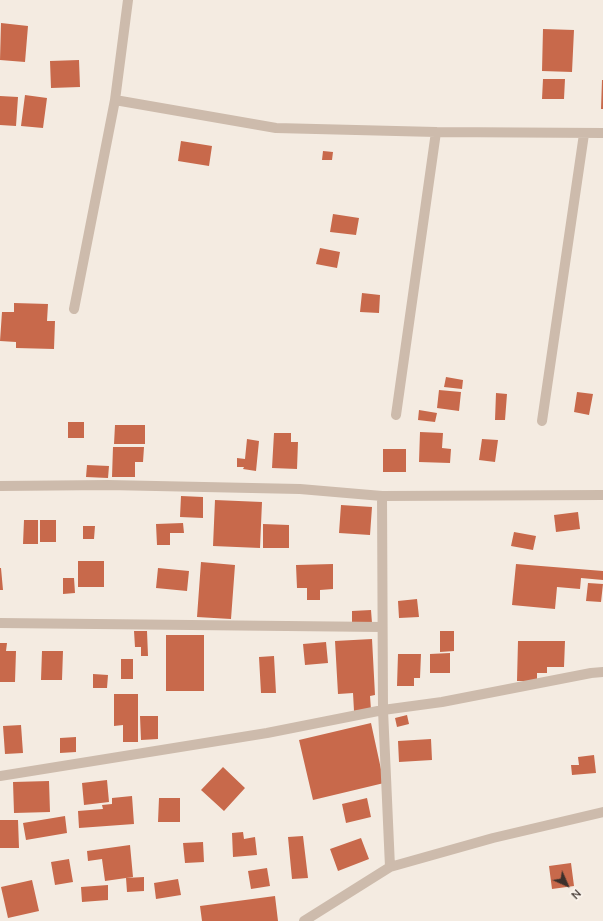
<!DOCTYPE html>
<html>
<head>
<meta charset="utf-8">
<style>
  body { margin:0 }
  #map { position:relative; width:603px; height:921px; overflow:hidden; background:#f4ebe1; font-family:"Nunito Sans",sans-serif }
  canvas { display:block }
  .north { position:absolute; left:547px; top:865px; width:40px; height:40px; -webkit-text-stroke:3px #fbf5ee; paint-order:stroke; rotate:135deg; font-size:11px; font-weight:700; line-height:16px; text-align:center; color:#3b302b }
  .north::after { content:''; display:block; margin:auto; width:14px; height:18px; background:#3b302b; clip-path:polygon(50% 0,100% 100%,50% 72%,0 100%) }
</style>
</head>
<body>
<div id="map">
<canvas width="603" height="921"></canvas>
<div class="north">N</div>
</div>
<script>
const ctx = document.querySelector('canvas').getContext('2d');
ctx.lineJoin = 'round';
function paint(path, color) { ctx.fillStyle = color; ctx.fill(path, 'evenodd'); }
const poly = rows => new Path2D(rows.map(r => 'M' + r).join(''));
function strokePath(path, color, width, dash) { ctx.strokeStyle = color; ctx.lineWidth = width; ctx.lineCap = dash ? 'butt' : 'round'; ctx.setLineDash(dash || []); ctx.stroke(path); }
paint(poly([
  [1,23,28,26,25,62,0,60],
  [543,29,574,30,572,72,542,71],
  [79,60,80,87,51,88,50,61],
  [543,79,565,79,564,99,542,99],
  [602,80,603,80,603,109,601,109],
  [25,95,47,98,43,128,21,126],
  [0,96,18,97,16,126,0,125],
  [181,141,212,146,209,166,178,161],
  [323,151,333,152,332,160,322,160],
  [333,214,359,218,356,235,330,232],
  [320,248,340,252,337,268,316,264],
  [362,293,380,295,379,313,360,312],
  [14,303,48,304,47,321,55,321,54,349,16,348,16,342,0,341,2,312,14,312],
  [446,377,463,380,462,389,444,387],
  [439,390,461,392,459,411,437,408],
  [577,392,593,394,589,415,574,412],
  [496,393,507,394,505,420,495,420],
  [419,410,437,413,435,422,418,420],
  [68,422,84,422,84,438,68,438],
  [115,425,145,425,145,444,114,444],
  [420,432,443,433,442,448,451,449,450,463,419,462],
  [274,433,291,433,291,442,298,442,297,469,272,468],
  [247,439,259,441,256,471,243,469,244,467,237,467,237,458,245,459],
  [482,439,498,440,495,462,479,460],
  [113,447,144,447,143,462,135,462,135,477,112,477],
  [383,449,406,449,406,472,383,472],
  [87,465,109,466,108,478,86,477],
  [181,496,203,497,203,518,180,517],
  [215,500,262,502,260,548,213,546],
  [341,505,372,507,370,535,339,533],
  [578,512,580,529,556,532,554,515],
  [24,520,38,520,38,544,23,544],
  [40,520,56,520,56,542,40,542],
  [183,523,184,533,170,533,170,545,157,545,156,524],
  [263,524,289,525,289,548,263,548],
  [83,526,95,526,94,539,83,539],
  [514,532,536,536,533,550,511,546],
  [78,561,104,561,104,587,78,587],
  [201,562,235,565,231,619,197,617],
  [333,564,333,589,320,590,320,600,307,600,307,588,297,588,296,565],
  [516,564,603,571,603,580,581,578,580,589,557,587,555,609,512,605],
  [0,568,1,568,3,590,0,590],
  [158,568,189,571,187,591,156,588],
  [63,578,74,578,75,593,63,594],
  [588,583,603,584,601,602,586,601],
  [417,599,419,617,399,618,398,601],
  [371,610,372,623,352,624,352,611],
  [134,631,147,631,148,656,141,656,141,647,135,647],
  [440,631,454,631,454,651,440,652],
  [166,635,204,635,204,691,166,691],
  [372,639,375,695,370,696,371,710,354,711,353,693,338,694,335,641],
  [518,641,565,641,564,667,547,667,547,673,537,673,537,681,517,681],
  [326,642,328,663,305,665,303,644],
  [0,643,7,643,6,651,16,651,15,682,0,682],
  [42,651,63,651,62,680,41,680],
  [450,653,450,673,430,673,430,654],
  [398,654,421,654,420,678,414,678,414,686,397,686],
  [274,656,276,693,261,693,259,657],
  [121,659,133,659,133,679,121,679],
  [93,674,108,675,107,688,93,688],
  [114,694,138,694,138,742,123,742,123,725,114,726],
  [407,715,409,724,397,727,395,718],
  [140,716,158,716,158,739,141,740],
  [371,723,384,783,313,800,299,740],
  [21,725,23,753,5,754,3,726],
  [76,737,76,752,60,753,60,738],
  [431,739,432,760,399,762,398,741],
  [594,755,596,773,572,775,571,765,579,765,578,757],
  [223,767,245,788,224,811,201,790],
  [107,780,109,802,84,805,82,783],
  [49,781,50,812,14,813,13,782],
  [132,796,134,824,79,828,78,811,103,809,102,805,112,804,112,798],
  [159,798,180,798,180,822,158,822],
  [367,798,371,817,346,823,342,804],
  [65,816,67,833,26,840,23,823],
  [0,820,18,820,19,848,0,848],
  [243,832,244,839,255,837,257,855,233,857,232,833],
  [303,836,308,878,292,879,288,837],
  [361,838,369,859,338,871,330,849],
  [203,842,204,862,185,863,183,843],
  [130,845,133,877,105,881,102,859,88,861,87,851],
  [69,859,73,882,55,885,51,862],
  [571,863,574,886,552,889,549,866],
  [267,868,270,886,251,889,248,871],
  [144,877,144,891,127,892,126,878],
  [178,879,181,895,156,899,154,883],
  [32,880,39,911,8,918,1,887],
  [108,885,108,900,82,902,81,887],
  [275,896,278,921,202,921,200,906]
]), '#c8694b');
strokePath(poly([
  [128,0,115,100,276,128,436,132,603,133],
  [74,309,115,100],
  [396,415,436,132],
  [542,421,584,134],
  [0,486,108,485,300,489,382,496,603,495],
  [382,496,383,710,390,867],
  [0,623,382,627],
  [0,776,267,733,383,710,442,702,591,673,603,672],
  [304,921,390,867,493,838,603,812]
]), '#cdbbac', 10);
</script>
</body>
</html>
